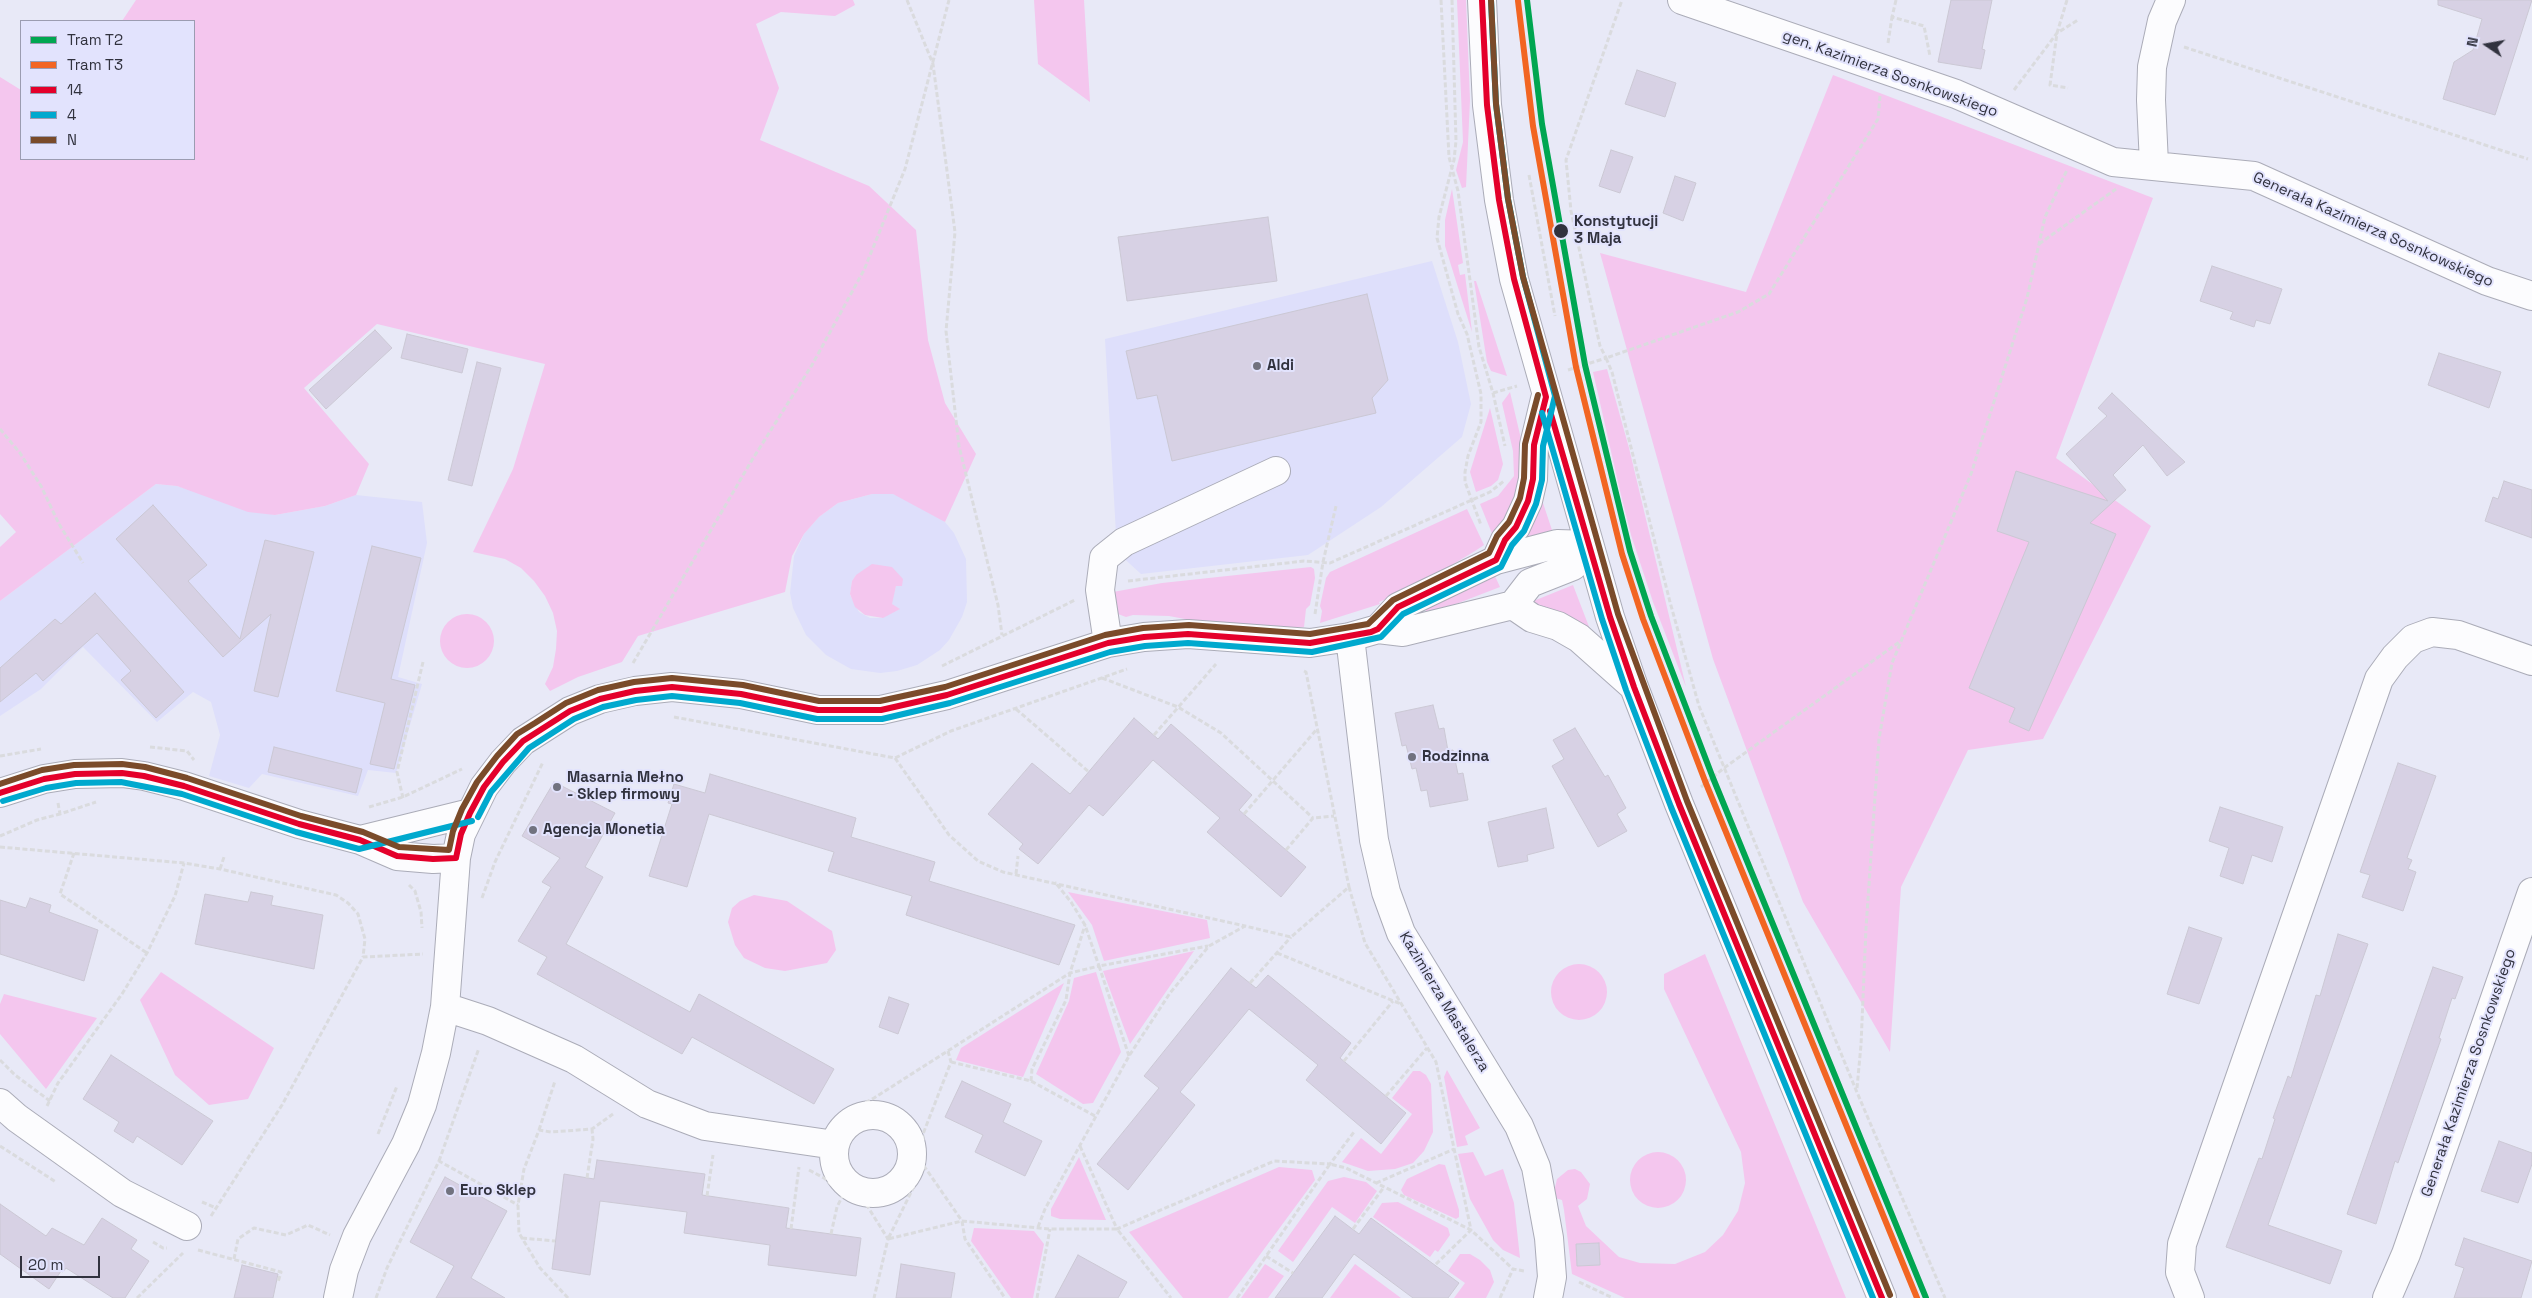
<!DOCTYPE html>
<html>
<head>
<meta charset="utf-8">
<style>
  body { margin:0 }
  #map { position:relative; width:2532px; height:1298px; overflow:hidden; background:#e8e9f7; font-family:"Space Grotesk",sans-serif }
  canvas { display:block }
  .legend { position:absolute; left:20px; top:20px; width:175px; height:140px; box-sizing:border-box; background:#e2e3fd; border:1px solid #9b9cb1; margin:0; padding:6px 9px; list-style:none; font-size:15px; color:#31323e }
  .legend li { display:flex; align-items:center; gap:10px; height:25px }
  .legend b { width:25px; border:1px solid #9b9cb1 }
  .north { position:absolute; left:2462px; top:20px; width:50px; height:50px; -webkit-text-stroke:4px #e2e3fd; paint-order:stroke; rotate:282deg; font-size:14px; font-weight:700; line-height:20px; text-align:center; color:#31323e }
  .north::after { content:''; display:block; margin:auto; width:18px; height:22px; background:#31323e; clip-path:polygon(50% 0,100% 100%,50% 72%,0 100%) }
  .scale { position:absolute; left:20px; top:1256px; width:80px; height:22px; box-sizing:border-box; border:2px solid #31323e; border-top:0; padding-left:6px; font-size:15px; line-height:18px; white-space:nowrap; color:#31323e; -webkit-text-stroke:4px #e2e3fd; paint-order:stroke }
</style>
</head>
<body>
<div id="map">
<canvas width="2532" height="1298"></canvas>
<ul class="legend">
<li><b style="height:6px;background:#00a651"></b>Tram T2</li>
<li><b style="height:6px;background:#f26522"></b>Tram T3</li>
<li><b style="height:6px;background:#e4002b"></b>14</li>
<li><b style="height:6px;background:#00a9ce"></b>4</li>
<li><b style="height:6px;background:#7a4b2a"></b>N</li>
</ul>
<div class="north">N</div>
<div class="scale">20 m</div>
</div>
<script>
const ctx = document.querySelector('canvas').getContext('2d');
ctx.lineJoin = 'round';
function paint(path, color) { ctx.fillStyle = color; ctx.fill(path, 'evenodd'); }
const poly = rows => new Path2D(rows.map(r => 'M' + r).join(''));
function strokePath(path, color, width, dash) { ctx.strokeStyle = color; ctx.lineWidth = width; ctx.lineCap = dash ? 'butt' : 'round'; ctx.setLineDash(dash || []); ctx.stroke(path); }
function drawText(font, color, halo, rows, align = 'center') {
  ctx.font = font + ' "Space Grotesk",sans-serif'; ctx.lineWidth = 4; ctx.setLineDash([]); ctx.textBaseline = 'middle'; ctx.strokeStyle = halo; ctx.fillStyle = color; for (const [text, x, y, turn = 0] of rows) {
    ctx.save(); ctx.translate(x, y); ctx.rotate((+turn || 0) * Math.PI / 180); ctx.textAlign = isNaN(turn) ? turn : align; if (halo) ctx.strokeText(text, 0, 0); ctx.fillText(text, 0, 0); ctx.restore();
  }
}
paint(poly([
  [1432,261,1458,342,1471,404,1462,437,1381,507,1308,555,1141,574,1117,552,1105,339],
  [156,484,177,486,275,515,325,506,356,495,422,502,427,543,398,677,422,684,396,773,368,770,358,796,262,774,249,788,209,776,220,735,211,702,193,692,157,722,83,647,41,689,0,716,0,601],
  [872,494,893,494,924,505,945,522,954,533,966,559,967,602,962,617,949,640,940,650,917,665,897,671,880,673,851,669,826,655,806,635,793,608,790,593,794,556,804,534,819,517,838,503],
  [856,575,902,585,896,586,891,604,899,609,882,618,870,618,859,612,850,595,852,581]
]), '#dedffb');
paint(poly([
  [136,0,853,0,855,5,835,16,781,12,756,24,779,88,760,140,869,186,916,230,928,340,945,403,976,454,945,522,893,494,872,494,838,503,819,517,804,534,792,556,785,592,638,636,622,662,578,677,550,691,545,684,553,667,556,649,557,631,553,613,545,596,534,581,521,568,505,559,473,552,513,469,545,364,377,324,304,388,369,464,356,495,325,506,275,515,248,512,177,486,156,484,0,601,0,547,16,532,0,514,0,77,21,90,21,159,194,159,194,21,122,21],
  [1034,0,1084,0,1090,102,1038,64],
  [1457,0,1466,0,1470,100,1466,187,1462,188,1456,170,1463,142],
  [1833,75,2153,198,2056,458,2151,526,2043,739,1968,750,1901,887,1890,1052,1803,902,1713,659,1600,253,1746,292],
  [1452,189,1463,263,1458,265,1460,275,1465,274,1472,332,1445,246,1445,220],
  [1474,281,1476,281,1507,376,1491,371,1487,362],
  [1607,369,1629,448,1686,687,1653,602,1631,535,1620,491,1593,372],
  [1510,392,1525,456,1524,472,1508,516,1493,536,1480,504,1498,496,1514,476,1513,451,1502,403],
  [1490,408,1503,464,1498,480,1491,486,1476,492,1470,472],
  [1542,500,1552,530,1550,534,1512,550],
  [1467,509,1484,545,1475,551,1417,586,1379,602,1380,604,1320,623,1322,611,1320,606,1326,578,1330,572],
  [872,564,892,567,903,579,902,586,896,586,892,604,900,609,883,618,865,615,855,607,850,594,852,581,856,575],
  [1311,567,1314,569,1315,578,1310,605,1306,609,1304,627,1260,629,1206,623,1169,616,1133,615,1126,617,1118,614,1113,592,1162,583],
  [1495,576,1500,587,1430,614,1426,611,1426,608],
  [1573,585,1591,632,1526,604],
  '440 641a27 27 0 1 1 54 0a27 27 0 1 1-54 0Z',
  [1068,892,1207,920,1210,938,1104,961,1092,925],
  [754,895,787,901,832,931,836,950,827,963,785,971,765,968,744,958,735,945,728,922,732,908,740,901],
  [1194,951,1130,1044,1103,971],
  [1705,954,1846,1298,1625,1298,1572,1274,1564,1210,1562,1200,1555,1198,1554,1192,1557,1179,1568,1170,1575,1169,1581,1172,1590,1184,1587,1199,1578,1206,1586,1226,1619,1257,1640,1263,1675,1264,1705,1252,1723,1235,1738,1211,1745,1183,1741,1152,1664,989,1664,974],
  [1599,1243,1600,1265,1577,1266,1576,1244],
  '1551 992a28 28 0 1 1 56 0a28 28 0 1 1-56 0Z',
  [161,972,274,1048,248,1099,209,1105,175,1075,140,1000],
  [1096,972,1121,1052,1093,1103,1083,1104,1036,1074,1069,1001,1074,978],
  [1064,983,1023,1077,956,1060,961,1048],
  [4,994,97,1018,46,1089,0,1034,0,1004],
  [1447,1070,1480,1128,1465,1136,1468,1145,1457,1147,1444,1077],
  [1413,1071,1420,1071,1426,1075,1431,1084,1433,1132,1424,1151,1413,1163,1395,1169,1368,1171,1342,1162,1361,1138,1381,1154,1412,1114,1392,1098],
  [1473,1152,1485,1176,1503,1169,1514,1203,1520,1258,1503,1250,1493,1240,1470,1199,1458,1154],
  '1630 1180a28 28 0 1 1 56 0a28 28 0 1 1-56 0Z',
  [1079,1157,1106,1220,1060,1219,1051,1216,1051,1209],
  [1439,1164,1445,1165,1459,1210,1459,1217,1456,1219,1404,1195,1401,1190,1407,1179],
  [1279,1167,1312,1170,1315,1180,1228,1298,1183,1298,1129,1232],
  [1344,1177,1366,1182,1377,1191,1355,1223,1332,1207,1293,1262,1278,1251,1328,1181],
  [1398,1202,1448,1228,1450,1235,1438,1252,1435,1250,1430,1257,1373,1217,1382,1203],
  [974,1228,1034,1231,1044,1244,1033,1298,1011,1298,971,1241],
  [1460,1254,1470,1254,1480,1260,1490,1270,1494,1282,1486,1298,1454,1298,1465,1283,1448,1271],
  [1265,1264,1284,1276,1268,1298,1241,1298],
  [1355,1264,1401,1298,1330,1298]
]), '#f4c6ee');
const building = poly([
  [1951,0,1992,0,1982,49,1985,50,1981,69,1938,62,1951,0],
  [2438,0,2532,0,2495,115,2443,99,2454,62,2473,50,2482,19,2438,5,2438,0],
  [1637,70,1676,83,1665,117,1625,104,1637,70],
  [1611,150,1633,157,1620,193,1599,186,1611,150],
  [1675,176,1696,183,1683,221,1663,213,1675,176],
  [1268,217,1277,281,1127,301,1118,237,1268,217],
  [2212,266,2282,289,2270,324,2256,320,2254,327,2230,319,2233,312,2200,301,2212,266],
  [1367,294,1388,380,1372,398,1376,413,1172,461,1157,395,1137,399,1126,351,1367,294],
  [375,330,392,348,326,409,309,390,375,330],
  [407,334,468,349,462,373,401,358,407,334],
  [2439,353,2501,372,2489,408,2428,385,2439,353],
  [477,362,501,368,472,486,448,480,477,362],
  [2112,393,2185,462,2167,476,2143,445,2113,475,2126,490,2090,523,2116,534,2029,731,2009,722,2015,708,1969,688,2029,542,1997,531,2016,471,2108,501,2066,454,2107,416,2098,408,2112,393],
  [2504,481,2532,490,2532,538,2485,521,2493,497,2498,499,2504,481],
  [153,505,207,565,188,581,240,639,265,540,314,552,278,697,254,691,271,614,223,657,116,539,153,505],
  [372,546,421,558,391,679,415,685,394,769,370,764,385,703,336,691,372,546],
  [95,593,184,692,156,718,121,680,131,671,97,633,43,681,36,673,0,702,0,668,55,619,61,624,95,593],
  [1433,705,1439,729,1444,728,1448,751,1453,750,1458,774,1463,773,1468,800,1430,807,1427,790,1421,791,1416,768,1412,769,1406,745,1402,746,1395,713,1433,705],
  [1134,718,1158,739,1171,724,1252,795,1239,810,1306,867,1281,897,1207,832,1220,818,1153,760,1103,816,1089,805,1038,864,1019,849,1023,844,988,814,1032,763,1070,794,1134,718],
  [1575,728,1605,777,1608,775,1626,808,1617,814,1627,831,1598,847,1552,766,1564,759,1553,740,1575,728],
  [274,747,362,769,356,793,268,772,274,747],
  [2398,763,2436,776,2407,858,2412,860,2408,869,2416,872,2403,911,2362,897,2370,875,2360,872,2398,763],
  [710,774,856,818,851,837,935,862,929,881,1075,925,1059,965,906,915,912,896,828,871,834,852,709,814,687,887,649,876,672,804,668,803,674,784,705,793,710,774],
  [554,782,615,813,585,867,603,877,566,944,690,1012,699,994,834,1069,814,1104,692,1037,682,1054,537,974,547,957,518,941,551,887,542,882,560,858,522,836,554,782],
  [2220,807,2283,827,2272,862,2252,855,2243,884,2220,876,2229,848,2209,841,2220,807],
  [1546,808,1554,848,1527,855,1528,861,1498,867,1488,822,1546,808],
  [251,892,273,896,271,905,323,915,314,969,195,944,205,894,248,902,251,892],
  [30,898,51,905,49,912,98,930,84,981,0,954,0,900,26,908,30,898],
  [2189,927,2222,938,2199,1004,2167,994,2189,927],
  [2338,934,2368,944,2268,1225,2342,1251,2330,1284,2226,1247,2259,1158,2262,1159,2275,1119,2273,1118,2288,1076,2291,1078,2316,995,2320,996,2338,934],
  [2433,967,2463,977,2455,999,2452,998,2439,1038,2441,1039,2398,1163,2395,1161,2376,1224,2347,1214,2433,967],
  [1231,968,1256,988,1268,975,1351,1043,1340,1058,1406,1113,1381,1144,1306,1080,1318,1065,1249,1009,1180,1092,1195,1105,1128,1190,1097,1164,1159,1088,1144,1076,1231,968],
  [889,997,909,1004,898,1034,879,1027,889,997],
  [111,1055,213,1121,182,1165,137,1136,133,1143,114,1131,119,1122,83,1099,111,1055],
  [962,1081,1011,1104,1003,1122,1042,1141,1025,1176,975,1152,983,1135,945,1117,962,1081],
  [2499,1141,2532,1153,2532,1164,2518,1203,2481,1191,2499,1141],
  [597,1160,705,1174,702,1195,789,1208,786,1228,861,1238,856,1276,768,1265,770,1245,684,1233,687,1212,600,1201,590,1275,552,1269,564,1174,594,1179,597,1160],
  [445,1177,507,1211,471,1278,505,1298,436,1298,454,1266,410,1242,445,1177],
  [0,1204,46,1236,52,1228,84,1245,102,1218,137,1240,131,1249,149,1261,125,1298,113,1298,66,1268,63,1272,61,1271,49,1289,0,1254,0,1204],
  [1335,1216,1359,1234,1371,1218,1459,1283,1448,1298,1413,1298,1354,1254,1322,1298,1275,1298,1335,1216],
  [2464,1238,2532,1261,2521,1298,2454,1298,2464,1268,2455,1265,2464,1238],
  [1599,1243,1600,1265,1577,1266,1576,1244,1599,1243],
  [1078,1255,1127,1282,1118,1298,1055,1298,1078,1255],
  [901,1264,955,1273,951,1298,896,1298,901,1264],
  [242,1265,278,1274,273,1298,234,1298,242,1265]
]);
paint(building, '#d7d1e4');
strokePath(building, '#cbc8d4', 1);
const minor = poly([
  [1482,0,1487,105,1499,200,1514,279,1610,617,1634,687,1679,804,1882,1298],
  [1682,0,1956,94,2113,162,2254,176,2487,281,2532,296],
  [2154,164,2151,100,2152,67,2162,21,2171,0],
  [1496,560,1505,540,1516,527,1528,501,1533,479,1534,445,1545,399],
  [1513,605,1532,618,1558,626,1579,638,1633,686],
  [1378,629,1398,607,1496,560,1557,544,1589,545],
  [1350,637,1374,840,1386,892,1401,933,1519,1126,1536,1167,1549,1238,1552,1277,1548,1298],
  [1108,643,1100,590,1104,558,1124,542,1276,471],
  [0,793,44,779,75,774,122,773,144,776,184,786,299,824,360,840,397,856,433,859,456,858],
  [360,840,470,813],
  [445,1007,488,1021,574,1059,647,1104,705,1126,835,1145],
  [0,1103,17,1118,122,1193,187,1226],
  '834 1154a39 39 0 1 1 78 0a39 39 0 1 1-78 0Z',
  [338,1298,344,1270,357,1236,406,1144,422,1105,436,1053,445,1007,456,858,461,834,484,787,503,762,523,741,570,711,600,699,635,691,672,687,741,694,818,710,881,710,947,695,1108,643,1144,637,1188,634,1310,643,1350,637,1378,629,1403,632,1513,605,1530,583,1573,566,1589,545],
  [2190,1298,2180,1272,2182,1244,2379,679,2395,657,2413,639,2432,632,2458,635,2532,661],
  [2387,1298,2406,1254,2532,892]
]);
strokePath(minor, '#abacb8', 30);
strokePath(poly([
  [907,0,933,64,955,232,946,331,959,446,998,605,1002,635],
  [1441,0,1449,157,1458,191,1479,347,1493,393,1505,446],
  [1452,0,1456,141,1454,160,1439,217,1437,238,1458,314,1467,334,1481,394,1481,422,1468,456,1465,472,1465,482,1481,525],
  [1896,0,1892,17,1924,26,1930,56],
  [2067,0,2057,33,2050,85,2068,88],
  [1888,43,1892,17],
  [2184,47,2528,159],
  [2014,90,2057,33,2078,20],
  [1880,96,1878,119,1769,294,1738,312,1606,358,1612,372,1670,602,1699,706,1856,1090,1945,1298],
  [1529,175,1555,316],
  [2039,244,2116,189],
  [1568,370,1606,358,1600,346,1571,211,1566,160,1622,0],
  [1493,393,1517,386],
  [0,429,20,453,41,486,59,524,83,563],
  [1128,581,1304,561,1330,563,1490,492,1504,481],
  [1315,614,1323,562,1336,506],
  [633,663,752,460,812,365,864,270,905,169,949,0],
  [942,666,1075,600],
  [1304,671,1306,672,1349,887],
  [1102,678,1178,707,1221,733,1313,818],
  [1016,709,1089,772],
  [674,717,895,758,951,731,1127,669],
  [1154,735,1216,664],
  [150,747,187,751,194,760],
  [0,756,41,749],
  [895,758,949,835,978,861,1003,872,1245,926],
  [1701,787,1724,768,1902,640],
  [403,798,397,772,423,662],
  [58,803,60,814,96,802],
  [369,807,403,797,462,769],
  [1244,814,1317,729],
  [0,836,37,820,60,814],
  [0,847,184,863,220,869,336,895,348,903,358,914,365,939,363,957],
  [1286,850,1313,818,1334,816],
  [74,853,60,894,147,953],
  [220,869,224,857],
  [1016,874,1018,856],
  [409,885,415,891,421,912,422,928],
  [482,898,495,862,543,762],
  [1277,953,1401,1004],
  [1250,983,1291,937],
  [948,1051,951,1062,923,1134,924,1166,962,1221,965,1239,1005,1298],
  [1129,1056,1099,966,1208,946],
  [0,1060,15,1075,50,1101],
  [1344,1061,1393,1001],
  [951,1062,1031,1081,1095,1116],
  [1031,1081,1032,1069,1066,1000,1070,973,1085,925],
  [1857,1088,1861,1045,1866,928,1879,739,1892,663,1971,474,2027,298,2045,217,2067,170],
  [1386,1096,1427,1048],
  [47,1106,58,1083,122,994,147,953,175,896,184,863],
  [839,1117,874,1098,1070,973,1099,966,1085,925,1071,902,1055,882],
  [539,1130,555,1081],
  [378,1134,397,1086],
  [0,1146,56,1182],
  [1080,1146,1117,1229,1274,1161,1330,1164,1354,1132],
  [439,1161,479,1048],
  [924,1166,888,1239,962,1221,1050,1229,1117,1229,1171,1298],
  [809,1170,824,1178,843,1195,866,1204,888,1239,874,1298],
  [587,1178,593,1139,592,1129],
  [1376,1183,1454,1149],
  [707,1196,713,1155],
  [202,1202,216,1208],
  [211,1216,282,1105,363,957,423,954],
  [1038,1227,1045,1209,1129,1056,1170,993,1209,946,1245,926,1291,937,1349,887,1365,943,1436,1062,1471,1230,1435,1265],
  [791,1229,799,1167],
  [1353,1229,1384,1187],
  [831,1234,837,1207,843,1195],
  [522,1238,555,1241],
  [153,1242,163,1248,167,1248],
  [198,1250,281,1272,278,1282,277,1282],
  [1266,1256,1293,1273],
  [234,1259,238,1239,254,1228,286,1235,308,1225,330,1235],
  [1579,1282,1613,1298],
  [137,1298,183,1253],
  [376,1298,387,1268,439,1161,518,1205],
  [568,1298,540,1268,519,1233,518,1205,524,1169,539,1130,551,1132,592,1129,613,1114],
  [1037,1298,1050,1229],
  [1237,1298,1330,1164,1346,1168,1471,1230,1513,1269,1524,1271],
  [1500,1298,1513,1269]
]), '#dadbde', 3, [5, 2.5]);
strokePath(minor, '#fcfcfe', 28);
strokePath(poly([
  [1550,411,1610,617,1634,687,1679,804,1882,1298],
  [0,793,44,779,75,774,122,773,144,776,184,786,299,824,360,840,397,856,433,859,456,858],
  [456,858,461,834,470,813,484,787,503,762,523,741,570,711,600,699,635,691,672,687,741,694,818,710,881,710,947,695,1108,643,1144,637,1188,634,1310,643,1371,632,1378,629,1398,607,1496,560,1505,540,1516,527,1528,501,1533,479,1534,445,1546,397,1514,279,1499,200,1487,105,1482,0]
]), '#e4002b', 6);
strokePath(poly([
  [1542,413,1602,619,1626,690,1671,807,1873,1298],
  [3,801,46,788,76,783,121,782,182,794,296,832,359,849,472,821],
  [478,817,491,792,529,748,574,719,603,707,636,700,672,696,740,703,817,719,882,719,950,703,1110,652,1145,646,1188,643,1312,652,1381,637,1403,614,1501,567,1512,545,1524,531,1536,504,1542,480,1543,446,1555,396,1523,277,1508,199,1496,104,1491,0]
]), '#00a9ce', 6);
strokePath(poly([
  [1491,0,1496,104,1508,199,1523,277,1618,614,1687,801,1890,1295],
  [0,784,42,770,74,765,122,764,145,767,187,778,301,816,363,832,399,847,449,850,453,831,462,809,477,782,497,756,517,734,535,723,566,703,598,690,634,682,672,678,743,685,819,701,880,701,945,687,1105,635,1143,628,1189,625,1310,634,1368,624,1393,600,1489,553,1497,536,1509,522,1520,498,1524,478,1525,444,1538,395]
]), '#7a4b2a', 6);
strokePath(poly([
  [1527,0,1542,124,1585,365,1630,551,1651,616,1713,778,1926,1298]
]), '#00a651', 6);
strokePath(poly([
  [1518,1,1533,126,1576,367,1622,554,1643,619,1705,781,1917,1298]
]), '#f26522', 6);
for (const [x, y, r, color] of [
  [1561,231,8,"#31323e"],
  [1257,366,5,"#71727f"],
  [1412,757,5,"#71727f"],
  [557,787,5,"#71727f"],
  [533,830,5,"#71727f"],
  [450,1191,5,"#71727f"]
]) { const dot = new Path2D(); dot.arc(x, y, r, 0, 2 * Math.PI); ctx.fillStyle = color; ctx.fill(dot); strokePath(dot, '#e2e3fd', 2); }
drawText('15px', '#31323e', '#e2e3fd', [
  ["gen. Kazimierza Sosnkowskiego",1890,74,20],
  ["Generała Kazimierza Sosnkowskiego",2373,230,24],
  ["Kazimierza Mastalerza",1444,1002,59],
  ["Generała Kazimierza Sosnkowskiego",2469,1073,-71]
]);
drawText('bold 15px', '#31323e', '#e2e3fd', [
  ["Konstytucji",1574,222],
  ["3 Maja",1574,239]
], 'left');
drawText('bold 15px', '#31323e', '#e2e3fd', [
  ["Aldi",1267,366],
  ["Rodzinna",1422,757],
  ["Masarnia Mełno",567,778],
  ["- Sklep firmowy",567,795],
  ["Agencja Monetia",543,830],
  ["Euro Sklep",460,1191]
], 'left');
</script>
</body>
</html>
